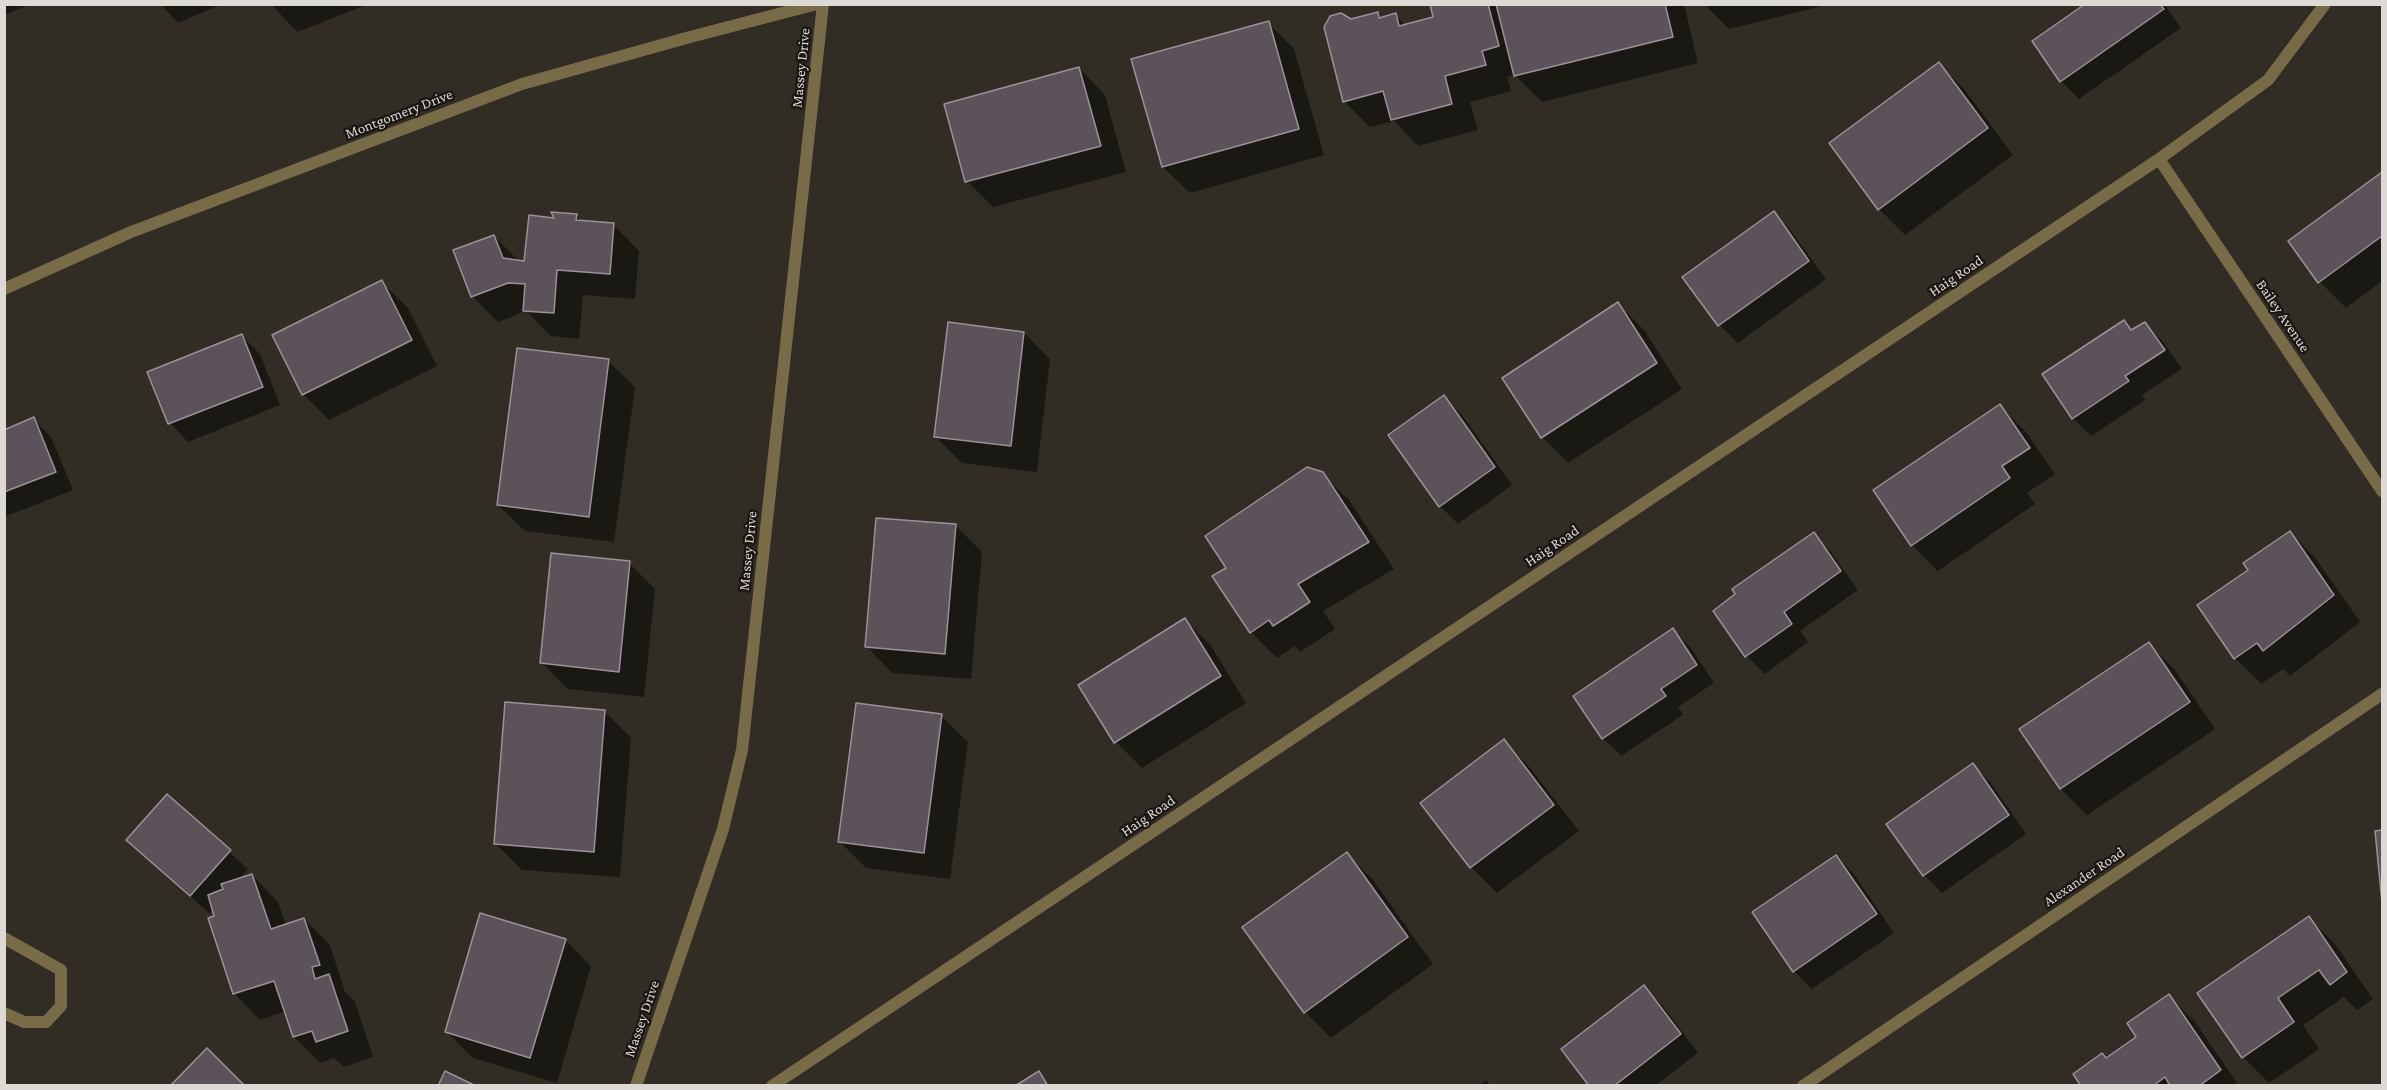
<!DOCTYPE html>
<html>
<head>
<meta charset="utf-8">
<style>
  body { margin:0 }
  #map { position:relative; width:2387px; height:1090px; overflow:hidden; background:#322d24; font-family:"Crimson Pro",serif }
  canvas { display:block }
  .frame { position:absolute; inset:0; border:6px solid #ddd9d4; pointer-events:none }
</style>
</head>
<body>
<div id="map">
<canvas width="2387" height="1090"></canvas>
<div class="frame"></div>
</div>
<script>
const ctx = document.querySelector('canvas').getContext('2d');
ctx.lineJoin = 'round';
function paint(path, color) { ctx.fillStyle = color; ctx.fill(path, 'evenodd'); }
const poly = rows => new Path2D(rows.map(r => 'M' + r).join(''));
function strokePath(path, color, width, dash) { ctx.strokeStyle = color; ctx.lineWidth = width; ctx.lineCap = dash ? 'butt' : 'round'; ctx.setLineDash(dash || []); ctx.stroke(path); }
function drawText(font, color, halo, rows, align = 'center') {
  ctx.font = font + ' "Crimson Pro",serif'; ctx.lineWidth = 4.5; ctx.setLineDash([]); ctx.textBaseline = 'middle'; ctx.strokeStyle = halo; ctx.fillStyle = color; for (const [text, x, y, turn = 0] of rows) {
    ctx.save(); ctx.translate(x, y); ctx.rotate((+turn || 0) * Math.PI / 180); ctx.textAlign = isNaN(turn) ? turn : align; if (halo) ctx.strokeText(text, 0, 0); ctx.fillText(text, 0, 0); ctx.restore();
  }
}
paint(poly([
  [4,4,31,4,4,15],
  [160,4,222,4,178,23],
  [271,4,369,4,297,32],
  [1431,4,1684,4,1698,63,1542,102,1515,75,1507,77,1511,91,1470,102,1478,130,1418,146,1394,121,1370,127,1344,101,1351,21,1377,14,1383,19,1395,15,1406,26,1435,18],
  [1704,4,1831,4,1729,29],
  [2087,4,2164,4,2181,28,2079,99,2061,81],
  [1268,23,1294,49,1324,155,1190,193,1163,167,1133,60],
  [1939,64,1965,90,2013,155,1905,235,1879,209],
  [1079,68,1105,95,1126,172,993,207,967,181],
  [2382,174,2382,281,2346,308,2320,282,2290,241],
  [1773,213,1791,231,1826,279,1738,343,1720,325,1684,277],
  [576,215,582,222,613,224,639,251,635,299,583,295,579,339,551,336,526,311,498,322,472,296,494,236,519,261,525,262,556,220],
  [381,282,408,308,437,366,329,420,303,394],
  [1618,304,1644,330,1682,389,1568,463,1542,437],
  [2123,321,2133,331,2145,323,2163,342,2182,369,2142,395,2145,400,2091,436,2073,418],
  [1024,333,1050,359,1037,472,962,463,936,437],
  [242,336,260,354,280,405,188,442,170,423,149,372],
  [608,361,635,387,614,542,525,531,498,505],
  [1444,397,1462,415,1512,485,1458,524,1440,506],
  [2000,406,2026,432,2055,474,2027,493,2035,504,1938,571,1912,545],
  [33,419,51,437,73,490,4,517,4,432],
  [1322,474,1349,500,1394,569,1323,611,1335,629,1300,652,1295,646,1277,658,1251,632,1228,568],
  [956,526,982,552,971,679,892,673,866,646],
  [2290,532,2316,559,2360,622,2290,676,2283,669,2261,684,2235,658,2250,571],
  [1813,534,1831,552,1858,590,1800,631,1808,642,1765,674,1747,656],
  [629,563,655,589,644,697,568,689,542,663],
  [1185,620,1211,646,1246,703,1142,768,1116,742],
  [1673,630,1691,648,1714,683,1678,707,1683,715,1621,756,1603,738],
  [2149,644,2175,670,2215,729,2087,815,2061,789,2022,730],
  [604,711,631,738,620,877,522,870,496,844],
  [941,716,968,742,950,879,866,868,840,842],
  [1504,741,1530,768,1579,831,1497,893,1471,867,1423,803],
  [1973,765,1991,783,2026,834,1942,893,1924,875],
  [167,796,248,869,238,880,252,875,278,902,286,925,304,919,330,945,345,992,355,1002,373,1057,344,1067,334,1058,320,1063,294,1037,286,1011,260,1020,234,993,214,908,209,913,128,840],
  [2382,831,2382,890,2376,832],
  [1347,854,1373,880,1433,964,1331,1038,1305,1012],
  [1836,856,1854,874,1894,933,1812,989,1794,971,1754,912],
  [2309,918,2335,944,2373,999,2357,1010,2344,997,2303,1025,2319,1049,2269,1083,2243,1057],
  [565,940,591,966,557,1083,473,1058,447,1032],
  [1644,987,1662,1005,1698,1053,1655,1086,1591,1086],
  [2169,996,2195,1022,2239,1086,2083,1086,2106,1059,2138,1037],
  [1486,1080,1491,1086,1478,1086]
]), '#0007');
const building = poly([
  [1430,4,1488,4,1499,46,1482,51,1486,65,1445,76,1452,104,1391,120,1383,91,1343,102,1324,27,1330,16,1341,13,1351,19,1378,12,1379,18,1396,13,1399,26,1433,17,1430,4],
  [1496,4,1665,4,1673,37,1514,76,1496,4],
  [2085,4,2160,4,2164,9,2060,82,2032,41,2085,4],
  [1269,21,1299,129,1162,167,1131,59,1269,21],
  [1939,62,1988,128,1878,210,1829,143,1939,62],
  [1079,67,1101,146,965,182,944,104,1079,67],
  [2382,172,2382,236,2318,283,2288,241,2382,172],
  [1774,211,1809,261,1718,326,1682,277,1774,211],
  [551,212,577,214,576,220,614,223,610,274,557,270,554,313,523,311,525,284,508,283,471,297,453,250,494,235,503,258,524,261,529,215,554,218,551,212],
  [382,280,412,340,302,395,272,335,382,280],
  [1618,302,1657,363,1541,438,1502,378,1618,302],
  [2124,320,2131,330,2145,322,2165,350,2125,376,2129,381,2072,419,2042,374,2124,320],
  [948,322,1024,332,1011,446,934,437,948,322],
  [242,334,263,387,168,424,147,372,242,334],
  [517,348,609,359,589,517,497,505,517,348],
  [1444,395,1495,467,1439,507,1388,435,1444,395],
  [2000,404,2030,448,2002,466,2010,478,1911,546,1873,490,2000,404],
  [34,417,56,472,4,492,4,430,34,417],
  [1307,467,1323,472,1369,542,1298,584,1310,602,1273,626,1269,620,1250,633,1212,576,1226,568,1205,536,1307,467],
  [876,518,956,524,945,654,865,647,876,518],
  [2290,531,2334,595,2263,651,2257,643,2234,659,2197,605,2248,570,2243,563,2290,531],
  [1814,532,1841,571,1784,612,1792,624,1745,657,1713,611,1735,594,1732,589,1814,532],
  [551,553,630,561,619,672,540,663,551,553],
  [1185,618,1221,676,1114,743,1078,685,1185,618],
  [1673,628,1697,665,1661,689,1666,696,1602,739,1573,696,1673,628],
  [2149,642,2190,702,2060,789,2019,729,2149,642],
  [505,702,605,710,594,852,494,844,505,702],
  [856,703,942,714,924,853,838,842,856,703],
  [1504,739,1554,805,1470,868,1420,803,1504,739],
  [1973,763,2009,815,1923,876,1886,824,1973,763],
  [167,794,231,850,190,896,126,840,167,794],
  [2382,830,2382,903,2375,831,2382,830],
  [1347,852,1408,937,1304,1013,1242,927,1347,852],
  [1836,855,1877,914,1793,972,1752,912,1836,855],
  [252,874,271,929,304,918,320,965,312,967,315,979,329,974,348,1031,316,1042,312,1031,293,1037,274,981,233,994,208,918,214,916,208,895,223,889,221,884,252,874],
  [480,913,566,939,530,1058,445,1032,480,913],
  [2309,916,2347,972,2330,985,2319,970,2278,998,2294,1022,2242,1058,2197,993,2309,916],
  [1644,985,1681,1034,1614,1086,1589,1086,1561,1049,1644,985],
  [2169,994,2221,1070,2199,1086,2170,1086,2165,1077,2153,1086,2081,1086,2073,1074,2102,1053,2106,1058,2136,1037,2127,1023,2169,994],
  [207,1048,245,1086,170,1086,207,1048],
  [445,1071,476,1086,438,1086,445,1071],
  [1039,1071,1048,1086,1015,1086,1039,1071]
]);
paint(building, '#5c535a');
strokePath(building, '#9c9199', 1.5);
strokePath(poly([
  [2159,159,2382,491],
  [4,289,131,232,522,84,690,37,817,4],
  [4,938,61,970,61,1006,46,1022,24,1022,4,1013],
  [636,1086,723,829,742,750,823,4],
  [772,1086,2159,159,2268,80,2325,4],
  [1803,1086,2382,694]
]), '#776c47', 12);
drawText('15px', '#ddd9d4', '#181512', [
  ["Massey Drive",801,68,-84],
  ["Montgomery Drive",399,114,-21],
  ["Haig Road",1956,276,-34],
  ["Bailey Avenue",2283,316,56],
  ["Haig Road",1552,546,-34],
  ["Massey Drive",748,551,-84],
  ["Haig Road",1148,816,-34],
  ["Alexander Road",2084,877,-34],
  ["Massey Drive",642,1019,-71]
]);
</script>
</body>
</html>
